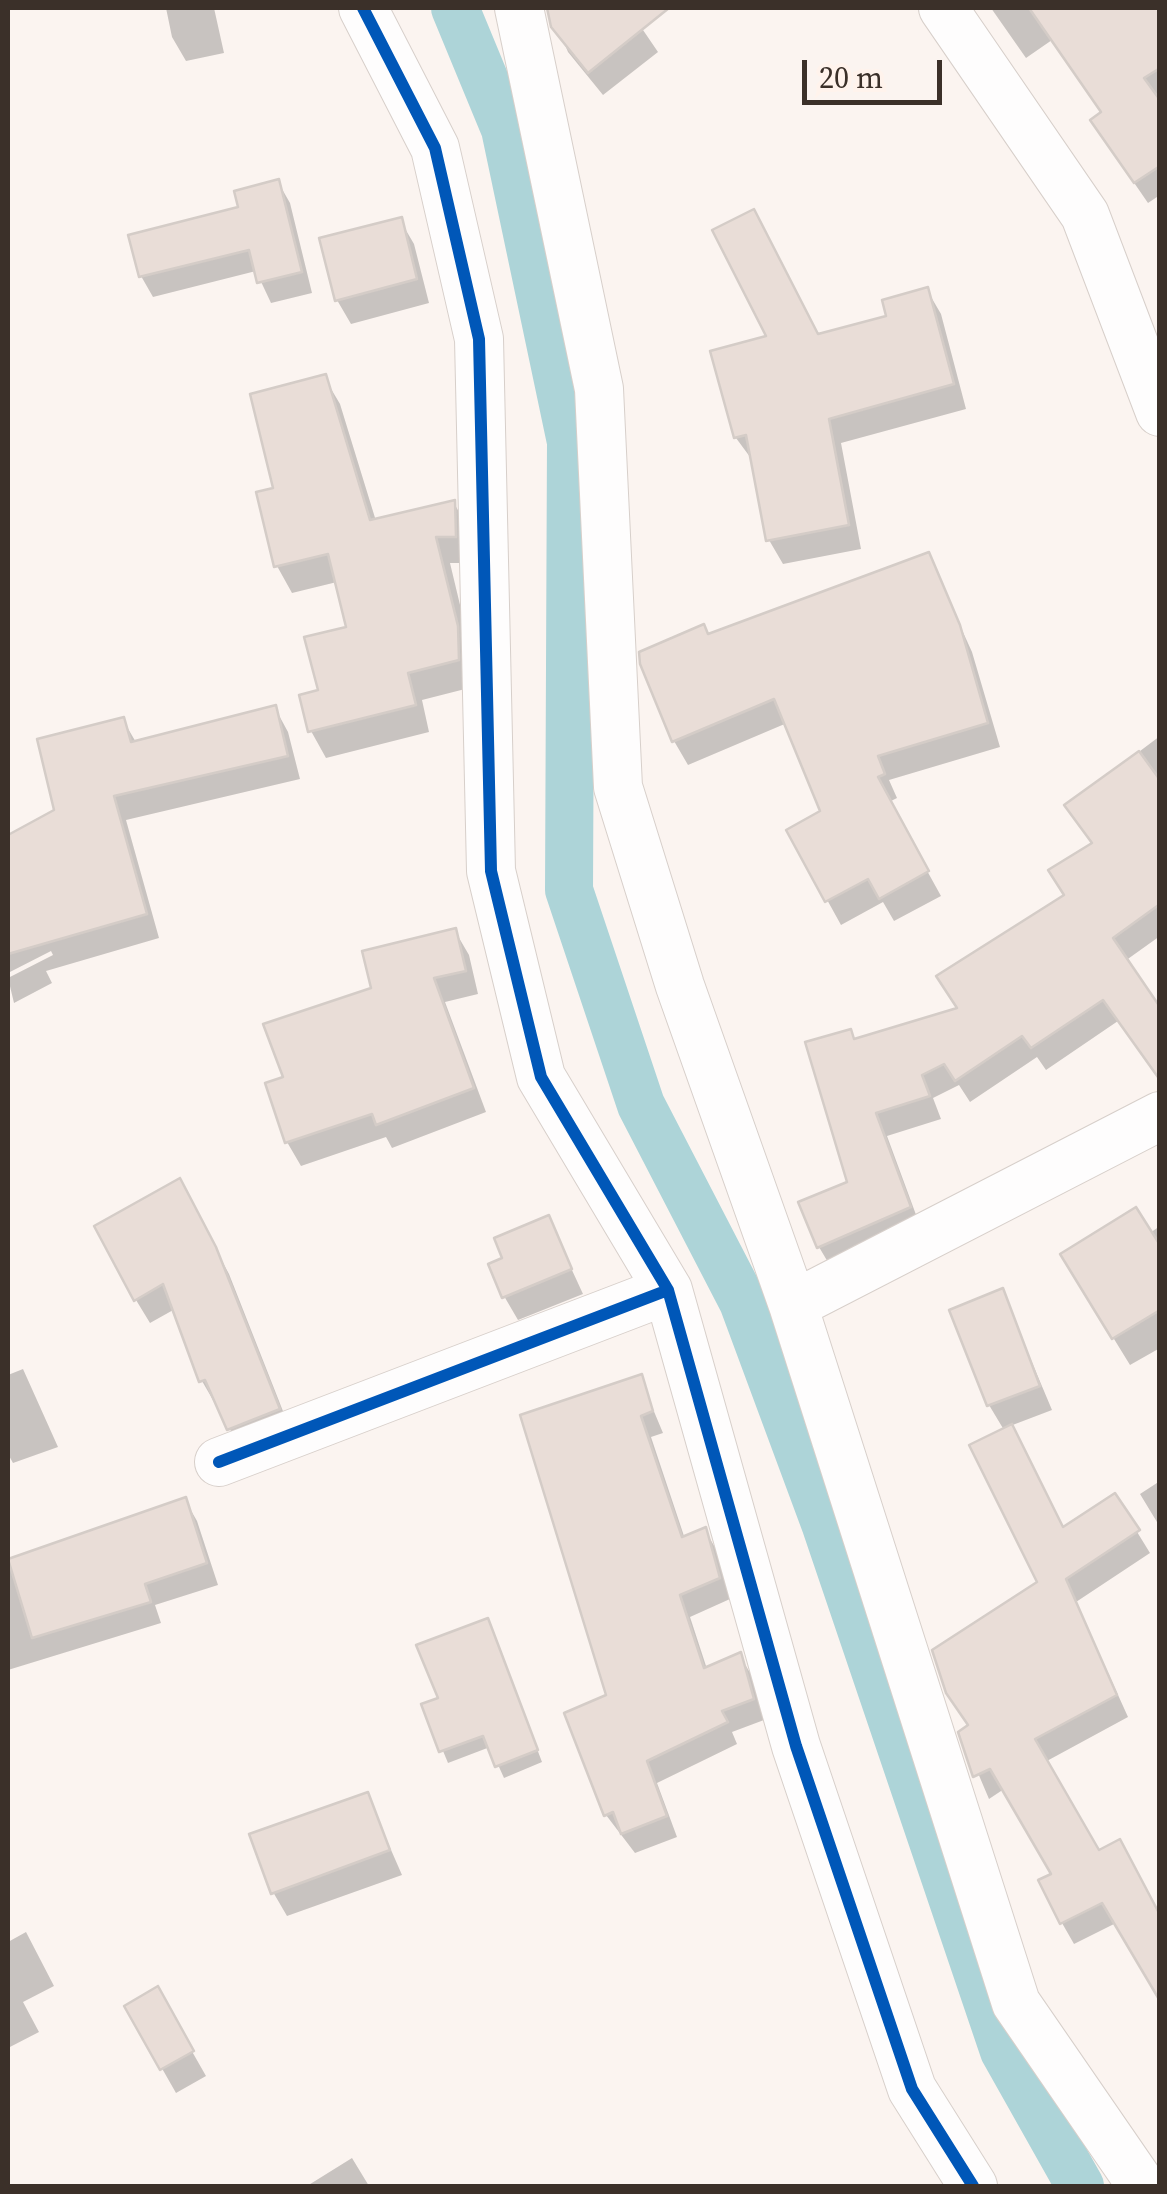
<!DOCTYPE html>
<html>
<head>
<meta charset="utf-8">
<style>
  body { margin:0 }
  #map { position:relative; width:1167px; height:2194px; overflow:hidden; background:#fbf4f0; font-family:"Source Serif 4",serif }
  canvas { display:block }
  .frame { position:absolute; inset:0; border:10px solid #3b3029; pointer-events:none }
  .scale { position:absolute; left:802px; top:60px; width:140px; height:45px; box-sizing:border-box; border:5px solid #3b3029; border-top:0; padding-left:12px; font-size:30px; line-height:35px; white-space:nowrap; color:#3b3029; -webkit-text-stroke:8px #fff3ec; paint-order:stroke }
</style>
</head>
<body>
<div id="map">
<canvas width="1167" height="2194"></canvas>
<div class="frame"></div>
<div class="scale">20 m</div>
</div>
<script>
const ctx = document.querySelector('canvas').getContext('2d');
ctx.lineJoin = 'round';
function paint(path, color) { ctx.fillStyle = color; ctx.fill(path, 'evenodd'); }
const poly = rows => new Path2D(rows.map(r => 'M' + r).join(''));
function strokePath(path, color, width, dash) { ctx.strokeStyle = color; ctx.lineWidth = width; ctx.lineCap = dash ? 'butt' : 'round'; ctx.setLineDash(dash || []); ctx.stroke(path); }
paint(poly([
  [166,8,214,8,224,53,186,61,172,37],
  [628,8,658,52,603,95,568,52,550,9],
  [991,8,1160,8,1160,195,1148,203,1106,142,1103,114,1052,40,1026,58],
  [278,182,290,203,312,293,271,303,256,271,153,297,141,276],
  [400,220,414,244,429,303,351,324,337,300],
  [927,290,941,314,966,409,841,443,861,549,783,564,769,540,753,461,736,438],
  [324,377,340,404,376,521,454,503,469,530,470,563,450,563,472,655,473,687,422,700,429,732,326,758,311,731,321,692,349,629,337,582,292,593,277,566,276,490],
  [928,555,972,652,1000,747,889,780,897,798,889,802,941,896,894,921,883,902,841,925,789,831,824,812,787,723,688,765,674,741,708,636],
  [275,708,288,732,300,779,126,820,159,938,46,971,52,983,14,1003,8,978,53,955,51,951,8,973,8,837,57,811,123,720,137,744],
  [1160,736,1160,936,1125,961,1160,1011,1160,1080,1118,1021,1046,1070,1037,1057,970,1102,959,1085,933,1098,941,1119,887,1136,922,1231,832,1269,819,1247,850,1184,855,1041,959,1010,1066,897,1093,846,1067,806],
  [455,931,469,955,478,994,445,1002,486,1112,392,1148,386,1137,301,1166,287,1142,286,1078,374,990],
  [192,1205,229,1274,292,1434,243,1452,202,1381,175,1309,150,1323,136,1300],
  [548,1218,583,1294,518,1320,504,1296,505,1259],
  [1160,1226,1160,1348,1130,1365,1079,1282],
  [1002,1291,1052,1410,1010,1426,1064,1530,1115,1496,1150,1553,1076,1602,1128,1717,1045,1762,1116,1923,1074,1944,1062,1923,1054,1875,1004,1789,989,1799,961,1733,970,1727,1041,1583,1004,1430,989,1405],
  [23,1369,58,1447,13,1463,8,1454,8,1375],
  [640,1378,663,1433,651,1437,685,1539,705,1530,717,1551,730,1599,690,1617,707,1669,740,1656,752,1676,764,1720,732,1732,737,1744,657,1783,677,1837,635,1853,606,1815,609,1697],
  [1160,1481,1160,1527,1140,1494],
  [185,1500,197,1521,218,1585,155,1605,161,1623,8,1670,8,1561],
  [493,1633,542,1762,504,1778,490,1747,448,1763,424,1705,441,1699],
  [367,1795,402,1875,287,1916,273,1892],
  [26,1932,54,1986,23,2002,39,2032,8,2048,8,1942],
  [157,1990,206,2076,176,2093,127,2007],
  [352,2158,369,2186,307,2186]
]), '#0003');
strokePath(poly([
  [455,8,505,129,571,442,569,890,641,1105,743,1302,826,1526,1004,2051,1080,2186]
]), '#add4d8', 48);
const building = poly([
  [547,8,669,8,588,73,551,27,547,8],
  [1029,8,1160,8,1160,68,1144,78,1160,100,1160,166,1134,183,1090,120,1101,112,1029,8],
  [279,179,302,272,257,283,249,250,139,277,128,235,238,207,234,191,279,179],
  [754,209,818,334,886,316,882,300,928,287,954,384,829,419,849,525,766,541,746,435,734,438,710,351,766,336,712,230,754,209],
  [402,217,417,279,335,301,319,238,402,217],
  [326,374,370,520,455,500,456,537,436,537,458,626,459,660,408,673,416,705,308,732,299,695,318,690,304,637,346,627,328,554,274,567,256,492,273,488,250,394,326,374],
  [929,552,960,625,988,723,878,756,885,774,878,777,929,871,879,899,868,879,825,902,786,830,820,811,774,699,672,742,640,664,639,652,704,624,708,634,929,552],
  [276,705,288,756,114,796,147,914,8,954,8,835,54,810,37,739,124,717,131,742,276,705],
  [1139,751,1160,780,1160,904,1113,938,1160,1007,1160,1080,1103,1000,1031,1048,1022,1036,955,1081,944,1064,922,1075,930,1096,876,1113,911,1207,817,1248,798,1202,847,1182,805,1042,851,1029,854,1039,957,1008,936,976,1064,895,1048,870,1092,843,1064,805,1139,751],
  [456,928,466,971,434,978,474,1088,376,1125,372,1114,285,1143,265,1083,283,1077,263,1024,371,988,362,951,456,928],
  [180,1178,216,1247,280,1409,227,1430,205,1380,199,1382,163,1284,134,1301,94,1226,180,1178],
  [1136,1207,1160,1245,1160,1310,1112,1339,1060,1254,1136,1207],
  [549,1215,572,1269,502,1298,488,1264,502,1258,494,1238,549,1215],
  [1003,1288,1040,1386,987,1406,949,1310,1003,1288],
  [642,1374,653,1411,641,1416,682,1537,706,1527,720,1578,680,1595,704,1668,741,1652,754,1699,722,1711,728,1722,647,1761,667,1816,621,1834,613,1812,604,1816,564,1713,606,1695,520,1415,642,1374],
  [1012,1424,1063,1527,1115,1493,1140,1530,1066,1579,1117,1695,1035,1739,1099,1850,1120,1839,1160,1915,1160,2001,1102,1903,1060,1924,1038,1880,1051,1874,990,1769,973,1777,958,1732,968,1725,946,1693,932,1650,1037,1582,969,1445,1012,1424],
  [186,1497,207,1563,145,1584,151,1602,32,1638,8,1559,186,1497],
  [488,1618,538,1750,495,1767,483,1736,439,1752,421,1704,438,1698,416,1645,488,1618],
  [368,1792,390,1850,271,1894,249,1834,368,1792],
  [158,1986,194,2051,160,2070,124,2006,158,1986]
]);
paint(building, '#e9ddd7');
strokePath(building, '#d4ccc7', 2.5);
const minor = poly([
  [363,8,435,148,479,339,491,871,541,1077,668,1290,796,1746,912,2089,973,2186],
  [519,8,599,389,618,787,680,986,793,1305,1016,2003,1142,2186],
  [943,8,1085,215,1160,412],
  [793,1305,1160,1116],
  [219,1462,668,1290]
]);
strokePath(minor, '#d7cfca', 50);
strokePath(minor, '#fefdfd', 48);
strokePath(poly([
  [363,8,435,148,479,339,491,871,541,1077,668,1290,796,1746,912,2089,973,2186],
  [219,1462,668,1290]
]), '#0057b8', 12);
</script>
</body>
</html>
